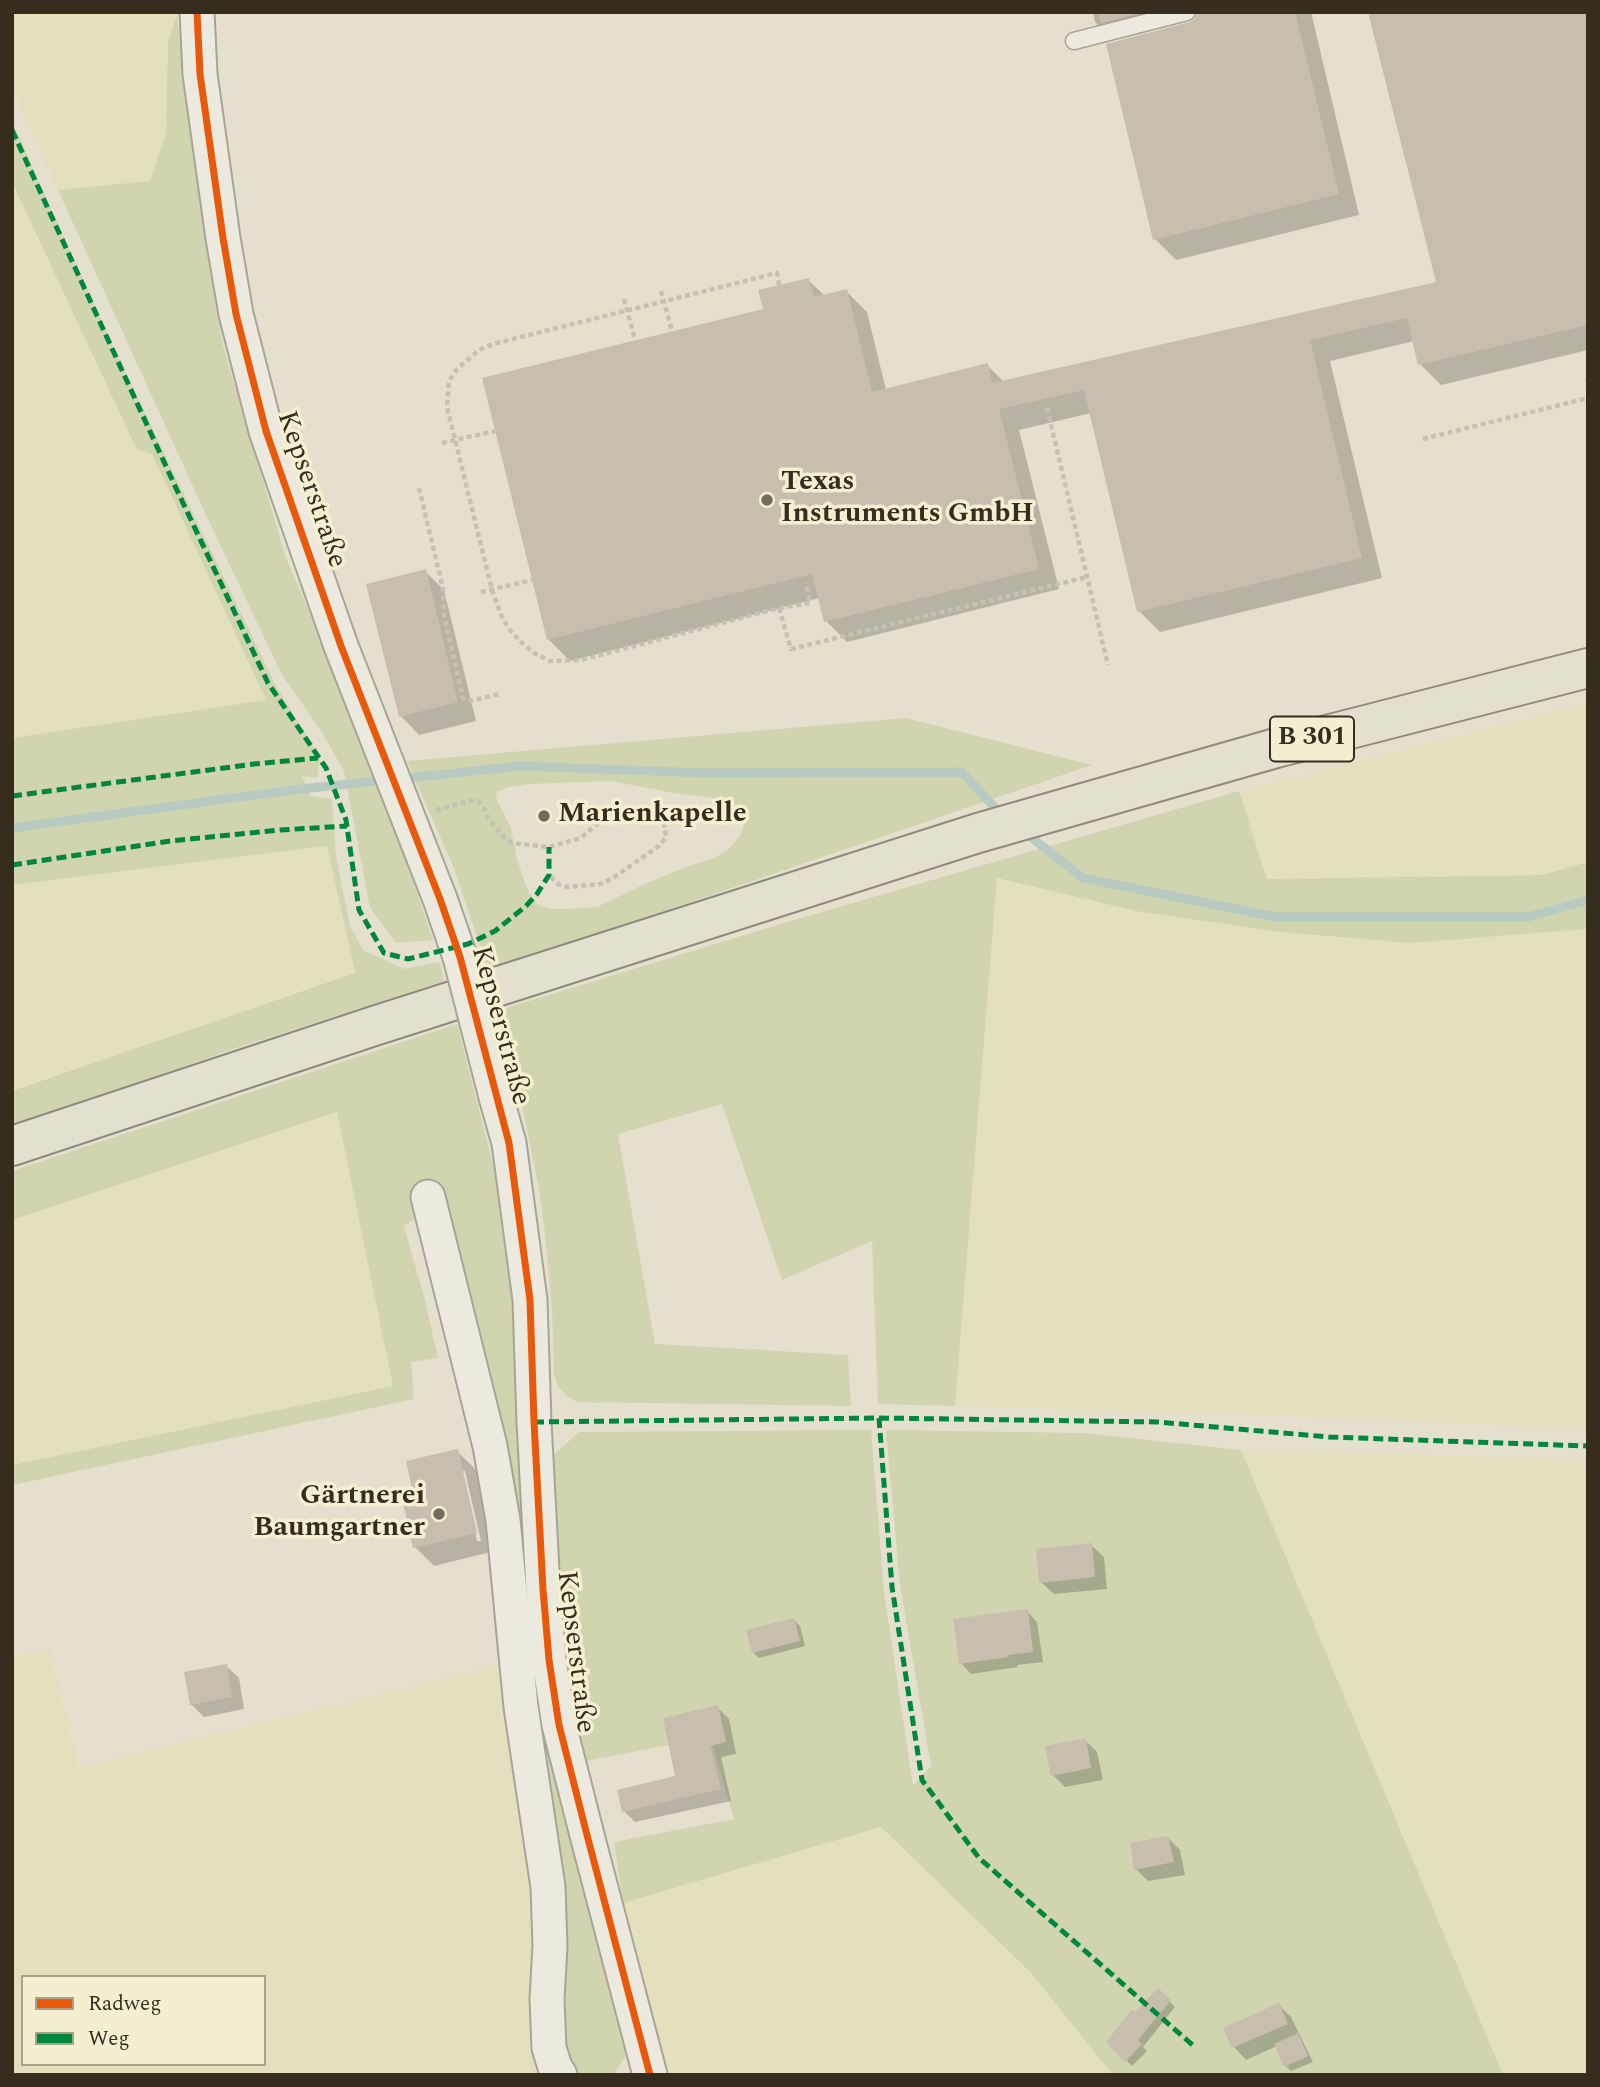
<!DOCTYPE html>
<html>
<head>
<meta charset="utf-8">
<style>
  body { margin:0 }
  #map { position:relative; width:1600px; height:2087px; overflow:hidden; background:#e4e0cd; font-family:Spectral,serif }
  canvas { display:block }
  .frame { position:absolute; inset:0; border:14px solid #372d1e; pointer-events:none }
  .legend { position:absolute; left:21px; top:1975px; width:245px; height:91px; box-sizing:border-box; background:#f5efd2; border:2px solid #a9a18a; margin:0; padding:9px 12px; list-style:none; font-size:21px; color:#372d1e }
  .legend li { display:flex; align-items:center; gap:14px; height:35px }
  .legend b { width:35px; border:2px solid #a9a18a }
</style>
</head>
<body>
<div id="map">
<canvas width="1600" height="2087"></canvas>
<div class="frame"></div>
<ul class="legend">
<li><b style="height:9px;background:#e8590c"></b>Radweg</li>
<li><b style="height:9px;background:#00873e"></b>Weg</li>
</ul>
</div>
<script>
const ctx = document.querySelector('canvas').getContext('2d');
ctx.lineJoin = 'round';
function paint(path, color) { ctx.fillStyle = color; ctx.fill(path, 'evenodd'); }
const poly = rows => new Path2D(rows.map(r => 'M' + r).join(''));
function strokePath(path, color, width, dash) { ctx.strokeStyle = color; ctx.lineWidth = width; ctx.lineCap = dash ? 'butt' : 'round'; ctx.setLineDash(dash || []); ctx.stroke(path); }
function drawText(font, color, halo, rows, align = 'center') {
  ctx.font = font + ' Spectral,serif'; ctx.lineWidth = 7; ctx.setLineDash([]); ctx.textBaseline = 'middle'; ctx.strokeStyle = halo; ctx.fillStyle = color; for (const [text, x, y, turn = 0] of rows) {
    ctx.save(); ctx.translate(x, y); ctx.rotate((+turn || 0) * Math.PI / 180); ctx.textAlign = isNaN(turn) ? turn : align; if (halo) ctx.strokeText(text, 0, 0); ctx.fillText(text, 0, 0); ctx.restore();
  }
}
paint(poly([
  [12,12,177,12,168,43,166,133,150,182,58,190,12,86],
  [12,182,137,450,152,454,266,701,12,738],
  [1588,703,1588,862,1542,875,1267,879,1239,791],
  [328,846,355,973,12,1091,12,885],
  [997,878,1136,911,1280,932,1409,943,1588,929,1588,1429,1264,1415,955,1406],
  [337,1112,394,1386,12,1465,12,1220],
  [1241,1450,1588,1459,1588,2075,1503,2075],
  [49,1648,80,1767,503,1664,535,1861,546,2075,12,2075,12,1657],
  [23,1977,264,1977,264,2064,23,2064],
  [881,1827,1031,1973,1113,2075,665,2075,623,1903]
]), '#e3e1bd');
paint(poly([
  [177,15,189,124,223,346,286,558,369,751,433,940,396,943,370,908,344,771,320,729,282,675,206,515,58,190,150,181,166,133,168,43],
  [12,121,109,338,276,686,320,758,317,778,302,776,311,796,332,799,336,856,350,926,363,950,404,969,440,962,444,981,236,1048,12,1127,12,1091,355,973,327,846,12,885,12,738,266,700,152,454,137,450,12,182],
  [906,718,1092,765,489,971,453,866,407,761],
  [611,781,674,793,713,798,744,809,746,815,745,822,740,836,728,850,712,859,688,866,645,884,597,907,567,909,550,909,538,905,527,889,517,859,511,828,497,800,496,792,509,787,528,784],
  [1239,791,1267,879,1542,875,1588,862,1588,929,1409,943,1280,932,1136,911,997,878,955,1406,878,1404,872,1241,782,1280,722,1104,618,1134,655,1344,848,1355,851,1406,577,1402,566,1395,558,1386,554,1374,552,1311,545,1233,539,1189,517,1080,500,1010,777,925],
  [457,1024,499,1188,515,1309,523,1479,629,2044,625,2057,613,2075,580,2074,566,2059,445,1200,404,1226,425,1300,438,1358,411,1362,414,1399,12,1485,12,1465,393,1386,337,1112,12,1220,12,1171],
  [871,1430,884,1592,913,1786,931,1766,900,1585,886,1430,1084,1433,1241,1450,1503,2075,1113,2075,1031,1973,881,1827,623,1903,614,1842,734,1819,710,1737,581,1762,558,1654,544,1464,579,1432]
]), '#d0d5af');
paint(poly([
  [1093,12,1168,12,1107,34,1095,22],
  [1238,12,1311,12,1359,215,1176,260,1155,239],
  [1588,12,1588,350,1441,385,1420,364,1414,341,1330,361,1382,578,1160,632,1139,611,1091,413,1019,430,1059,589,847,642,826,621,820,598,570,661,549,640,765,310,808,280,825,296,846,291,867,312,886,390,987,365,1005,383,1438,284],
  [425,571,444,590,476,721,419,735,401,716],
  [457,1451,476,1470,495,1551,434,1566,415,1547,415,1493],
  [461,1471,465,1471,481,1541,477,1541],
  [1091,1545,1104,1557,1107,1589,1054,1594,1041,1582],
  [1027,1611,1037,1622,1043,1662,1017,1665,1018,1667,971,1674,961,1663],
  [794,1620,800,1626,805,1646,759,1658,753,1652],
  [226,1666,239,1678,244,1709,204,1717,191,1704],
  [717,1707,729,1719,736,1754,721,1757,731,1801,635,1822,624,1811,678,1778],
  [1085,1740,1097,1752,1103,1780,1065,1787,1053,1775],
  [1168,1838,1180,1850,1185,1875,1148,1881,1136,1869],
  [1158,1991,1175,2007,1143,2047,1147,2051,1132,2066,1108,2042],
  [1279,2005,1291,2017,1313,2062,1291,2071,1286,2066,1277,2046,1246,2060,1234,2047,1226,2029]
]), '#0003');
strokePath(poly([
  [399,779,521,766,705,773,962,772,995,808,1003,815],
  [12,828,292,790,385,780],
  [1022,830,1083,878,1276,917,1528,917,1588,900]
]), '#b8cac1', 9);
paint(poly([
  [1098,12,1144,12,1101,23],
  [1197,12,1295,12,1339,194,1153,240,1106,44,1190,22,1195,19],
  [1368,12,1588,12,1588,325,1418,365,1407,318,1310,340,1362,558,1137,612,1084,390,999,409,1039,569,824,622,812,574,547,640,482,378,763,309,758,290,809,278,814,297,847,289,872,392,988,363,992,383,1436,282],
  [426,569,458,702,399,717,366,584],
  [458,1449,477,1533,413,1548,401,1494,413,1492,406,1461],
  [1092,1543,1095,1577,1039,1583,1036,1549],
  [1028,1609,1033,1652,1008,1655,1009,1657,959,1664,953,1619],
  [794,1618,800,1641,752,1653,746,1630],
  [227,1664,232,1697,190,1705,184,1672],
  [718,1705,726,1742,710,1746,721,1789,622,1812,617,1790,675,1776,663,1718],
  [1086,1738,1091,1768,1051,1776,1045,1746],
  [1168,1836,1174,1862,1134,1870,1130,1843],
  [1158,1988,1171,2000,1138,2040,1142,2044,1125,2062,1106,2042,1132,2009,1135,2012],
  [1279,2003,1288,2024,1232,2048,1223,2028],
  [1298,2033,1308,2056,1284,2067,1274,2044]
]), '#c7beae');
const service = poly([
  [1074,41,1187,12]
]);
const minor = poly([
  [197,12,200,74,223,238,236,314,266,431,341,646,440,899],
  [496,1097,509,1143,530,1300,534,1422,543,1589,549,1660,559,1725,587,1835,650,2075],
  [428,1197,490,1446,503,1520,521,1707,548,1887,550,1946,547,1999,549,2048,555,2067,560,2075]
]);
const primary = poly([
  [12,1146,374,1026,978,833,1276,748,1588,668]
]);
strokePath(service, '#a9a496', 19);
strokePath(minor, '#a9a496', 37);
strokePath(primary, '#8e8a7d', 42);
strokePath(poly([
  [779,285,777,273,493,344,479,350,457,369,449,381,447,407,492,590,501,615,509,629,521,642,534,653,550,661,581,660,779,608,810,603,806,583],
  [661,291,672,331],
  [624,299,635,340],
  [1587,378,1588,381],
  [1047,408,1108,665],
  [1423,439,1588,398],
  [442,443,495,431],
  [419,488,443,589,444,615,463,698,470,701,499,694],
  [481,592,532,580],
  [779,608,791,649,1087,577],
  [436,810,470,801,478,801,483,806,488,818,505,838,512,843,549,847,581,838,608,815,626,809,644,811,650,813,664,824,666,837,659,846,613,878,600,884,567,887,558,884,549,875]
]), '#c4c1b5', 4.5, [5, 3.5]);
strokePath(service, '#ece9de', 16);
strokePath(minor, '#ece9de', 33);
strokePath(primary, '#e3e0d0', 38);
const minorBridge = poly([
  [440,899,460,957,496,1097]
]);
strokePath(minorBridge, '#a9a496', 37, []);
strokePath(minorBridge, '#ece9de', 33);
strokePath(poly([
  [12,130,175,486,268,683,326,768,346,820,359,910,384,953,408,959,468,944,495,931,526,906,537,894,549,875,549,847],
  [12,796,254,764,318,758],
  [12,865,170,841,280,830,347,826],
  [879,1418,892,1587,922,1780,979,1858,1196,2048],
  [534,1422,879,1418,1158,1422,1329,1437,1588,1446]
]), '#00873e', 5, [10, 5]);
strokePath(poly([
  [197,12,200,74,223,238,236,314,266,431,341,646,440,899,460,957,509,1143,530,1300,534,1422,543,1589,549,1660,559,1725,587,1835,650,2075]
]), '#e8590c', 7);
for (const [x, y, r, color] of [
  [767,500,7,"#746c5b"],
  [544,816,7,"#746c5b"],
  [439,1514,7,"#746c5b"]
]) { const dot = new Path2D(); dot.arc(x, y, r, 0, 2 * Math.PI); ctx.fillStyle = color; ctx.fill(dot); strokePath(dot, '#f5efd2', 2.5); }
for (const [x, y, w] of [
  [1312,739,84]
]) { const box = new Path2D(); box.roundRect(x - w / 2, y - 22.5, w, 45, 5); ctx.fillStyle = '#f5efd2'; ctx.fill(box); strokePath(box, '#372d1e', 2); }
drawText('bold 26px', '#372d1e', null, [
  ["B 301",1312,739]
]);
drawText('bold 28px', '#372d1e', '#f5efd2', [
  ["Texas",781,484],
  ["Instruments GmbH",781,516],
  ["Marienkapelle",558,816],
  ["Gärtnerei",425,1498,"right"],
  ["Baumgartner",425,1530,"right"]
], 'left');
drawText('28px', '#372d1e', '#f5efd2', [
  ["Kepserstraße",310,490,71],
  ["Kepserstraße",499,1026,75],
  ["Kepserstraße",574,1652,83]
]);
</script>
</body>
</html>
